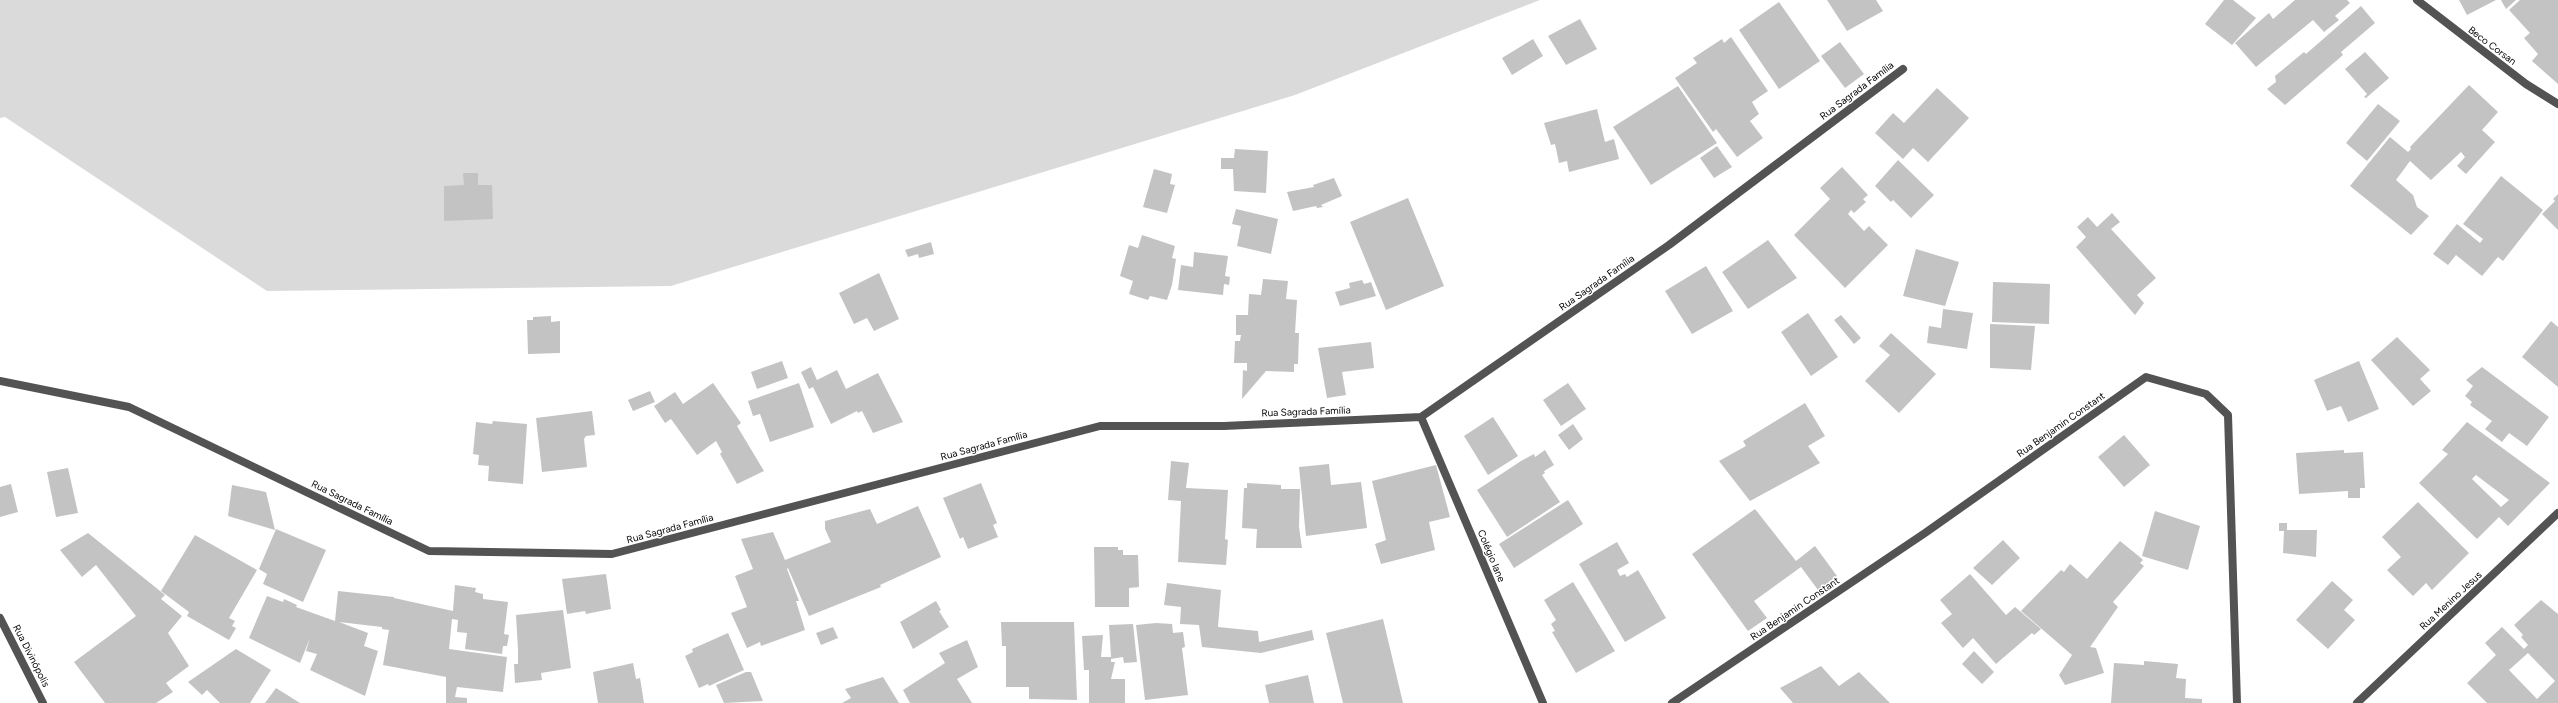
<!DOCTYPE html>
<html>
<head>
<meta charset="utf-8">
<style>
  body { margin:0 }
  canvas { display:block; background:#fff }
</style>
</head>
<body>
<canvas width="2558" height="703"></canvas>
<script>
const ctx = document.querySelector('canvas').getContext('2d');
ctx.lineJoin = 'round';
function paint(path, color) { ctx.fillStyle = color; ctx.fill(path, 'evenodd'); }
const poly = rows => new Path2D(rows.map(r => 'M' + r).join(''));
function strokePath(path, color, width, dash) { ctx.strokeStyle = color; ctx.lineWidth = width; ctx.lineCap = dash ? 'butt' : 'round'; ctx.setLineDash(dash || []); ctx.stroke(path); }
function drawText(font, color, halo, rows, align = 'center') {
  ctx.font = font + ' Figtree,sans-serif'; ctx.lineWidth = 3; ctx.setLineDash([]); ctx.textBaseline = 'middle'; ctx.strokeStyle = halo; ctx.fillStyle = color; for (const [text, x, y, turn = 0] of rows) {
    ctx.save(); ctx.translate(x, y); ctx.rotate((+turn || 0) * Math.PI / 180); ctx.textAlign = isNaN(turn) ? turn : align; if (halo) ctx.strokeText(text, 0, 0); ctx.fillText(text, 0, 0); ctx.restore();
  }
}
paint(poly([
  [0,0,1540,0,1295,95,671,286,267,291,5,117,0,118]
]), '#dadada');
paint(poly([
  [1827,0,1876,0,1883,11,1847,31],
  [2224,0,2233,0,2256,18,2232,45,2205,24],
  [2295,0,2347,0,2350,3,2335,16,2339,20,2324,32,2313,20,2256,67,2235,43,2269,13,2273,19],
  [2459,0,2496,0,2467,15],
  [2501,0,2516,0,2506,9],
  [2520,0,2558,0,2558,84,2532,61,2538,54,2524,38,2530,33,2509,10],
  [1779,2,1820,61,1779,89,1739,30],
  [2361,6,2375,23,2341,52,2343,55,2285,105,2267,89,2276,82,2275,76,2304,52,2306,54],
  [1580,19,1597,49,1566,65,1548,36],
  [1731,37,1768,91,1752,102,1759,114,1750,121,1763,138,1737,157,1716,129,1713,132,1675,78,1697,63,1693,58,1722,39,1724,43],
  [1533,39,1543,56,1512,75,1502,58],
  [1840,42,1864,74,1845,88,1821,56],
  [2365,52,2389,78,2366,98,2364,97,2367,94,2345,69],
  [2469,85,2498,112,2482,130,2495,142,2466,174,2457,166,2465,157,2461,152,2431,180,2410,161,2396,180,2413,195,2417,207,2429,216,2411,235,2350,186,2390,137,2408,152,2411,149,2410,147],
  [1678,86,1717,143,1651,185,1613,127],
  [1937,88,1969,118,1928,162,1913,148,1903,159,1875,133,1893,113,1904,123],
  [2378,104,2400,121,2367,161,2346,143],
  [1597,109,1605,142,1614,139,1619,159,1569,172,1567,161,1559,163,1555,144,1551,145,1544,123],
  [1717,146,1732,167,1714,178,1700,158],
  [1235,149,1268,151,1266,193,1234,191,1233,169,1221,169,1221,158,1234,158],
  [1898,160,1934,195,1911,218,1893,200,1891,202,1875,186],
  [1842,167,1868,195,1863,199,1866,202,1854,213,1851,210,1848,214,1864,231,1869,226,1888,245,1845,288,1794,235,1830,199,1820,188],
  [1154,169,1172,174,1170,184,1175,185,1167,213,1143,207],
  [463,173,478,173,478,185,492,185,493,219,444,221,444,186,464,185],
  [2501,176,2543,210,2503,261,2498,257,2482,276,2456,255,2448,265,2433,254,2457,224,2480,243,2483,239,2463,224],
  [1334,178,1342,196,1321,205,1323,207,1317,208,1316,206,1293,211,1287,192,1314,187,1313,185],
  [2558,194,2558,230,2542,214,2555,201,2553,199],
  [1408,198,1444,286,1386,310,1350,222],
  [1236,209,1278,219,1271,254,1237,246,1241,226,1232,224],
  [2112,213,2120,222,2111,229,2156,278,2137,295,2144,303,2135,315,2076,247,2086,237,2077,227,2088,217,2097,227],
  [1142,235,1175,246,1172,258,1176,259,1172,285,1167,300,1150,296,1148,300,1129,294,1133,281,1120,276,1129,245,1138,248],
  [1768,240,1797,278,1748,309,1722,272],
  [931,242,934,254,919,258,918,254,908,257,905,250],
  [1916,249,1959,262,1945,306,1903,296],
  [1194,252,1228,256,1225,276,1230,277,1229,285,1224,284,1223,295,1178,290,1181,265,1193,267],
  [1706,266,1733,311,1692,334,1665,291],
  [879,273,899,319,874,331,867,318,854,324,839,293],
  [1263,279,1288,281,1286,299,1297,300,1295,333,1299,333,1298,364,1294,364,1294,372,1266,371,1242,399,1243,370,1247,371,1247,363,1234,363,1235,341,1240,341,1241,335,1236,335,1236,315,1248,315,1249,294,1261,295],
  [1362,280,1364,284,1371,282,1376,296,1340,306,1335,292,1350,288,1349,283],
  [1993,282,2050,284,2049,324,1992,322],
  [1943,309,1973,313,1967,349,1927,343,1929,326,1941,328],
  [1808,313,1838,357,1811,376,1781,332],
  [1841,315,1861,338,1854,344,1834,320],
  [551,316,551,322,560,321,560,353,528,354,527,320,533,320,533,317],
  [2551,321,2558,327,2558,387,2522,357],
  [1990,324,2035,326,2031,370,1990,368],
  [1891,333,1936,374,1899,413,1865,381,1890,355,1879,346],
  [2397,337,2430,370,2420,379,2431,391,2413,406,2371,360],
  [1371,342,1374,368,1342,372,1346,395,1327,398,1318,348],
  [782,361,788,378,757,389,751,372],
  [2359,361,2379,409,2348,422,2341,406,2327,411,2314,380],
  [811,367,817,380,837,370,846,389,878,373,903,422,873,433,862,411,858,413,857,411,831,424,813,387,809,389,801,372],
  [2482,367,2549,417,2527,446,2509,433,2502,442,2485,429,2492,421,2470,405,2472,402,2465,396,2473,386,2466,380],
  [713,383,741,423,737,426,764,471,737,484,720,454,722,452,716,441,697,455,671,419,665,423,654,406,675,392,683,404],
  [799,383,814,427,770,442,760,414,753,416,748,401],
  [1568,383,1586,409,1561,426,1543,400],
  [650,391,655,402,633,411,628,400],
  [1805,403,1825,436,1808,446,1820,463,1750,501,1719,461,1746,446,1743,441],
  [592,411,595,435,586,436,584,439,587,467,542,472,536,418],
  [1493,417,1518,456,1488,475,1464,436],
  [493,421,527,424,523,484,488,481,489,466,478,465,479,455,473,454,476,422,492,424],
  [2467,422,2550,483,2508,526,2499,517,2477,539,2419,483,2448,454,2442,450],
  [2476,475,2509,500,2501,507,2472,479],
  [1573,424,1583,439,1569,450,1558,435],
  [2124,435,2150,465,2124,487,2098,457],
  [1545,450,1554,465,1544,471,1545,473,1542,475,1560,502,1507,537,1477,490,1521,461,1534,454,1535,457],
  [2344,450,2344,453,2363,452,2365,488,2360,488,2360,498,2348,498,2348,491,2299,494,2296,453],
  [1171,461,1189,463,1186,488,1228,490,1225,539,1228,540,1226,565,1178,562,1181,501,1168,500],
  [1329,464,1331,485,1361,482,1367,528,1306,536,1299,467],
  [1436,465,1450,517,1429,522,1435,550,1381,564,1375,544,1386,540,1372,481],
  [68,468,78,513,56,517,47,472],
  [981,483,997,523,993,525,998,537,968,549,963,537,960,539,943,498],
  [1247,483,1281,485,1281,489,1300,489,1299,527,1302,548,1256,548,1257,529,1242,528,1244,488,1247,488],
  [11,484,18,512,0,517,0,487],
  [232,485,266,492,275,530,228,516],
  [1568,500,1583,524,1514,568,1499,544],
  [2418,502,2469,553,2432,590,2426,583,2413,596,2387,570,2401,557,2382,537],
  [918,506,941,557,880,585,881,587,809,616,788,568,787,569,799,601,796,601,805,630,761,646,760,642,747,648,731,613,747,607,735,576,753,569,741,539,773,532,785,560,831,542,825,529,825,521,870,509,877,524],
  [1755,509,1796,561,1815,546,1837,576,1818,590,1801,567,1754,601,1767,618,1748,631,1692,554],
  [2155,511,2200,526,2188,570,2142,556],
  [2279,523,2287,523,2287,530,2317,530,2316,557,2283,553,2284,531,2279,531],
  [276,529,326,550,303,602,263,584,267,574,259,569],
  [88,533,165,595,161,599,182,616,168,633,189,666,166,683,173,692,156,703,105,703,74,662,136,616,96,565,82,577,60,550],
  [195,535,257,570,229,618,235,621,232,626,236,628,229,640,187,616,189,612,161,591],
  [2003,540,2020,558,1992,585,1973,568],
  [2120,541,2141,558,2143,560,2140,563,2144,566,2113,602,2118,607,2090,647,2096,648,2104,673,2065,685,2059,675,2072,655,2021,611,2061,570,2064,572,2070,564,2087,579],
  [1617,542,1629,563,1617,570,1620,576,1625,574,1627,577,1638,570,1666,618,1625,642,1579,564],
  [1094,547,1118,547,1118,550,1123,550,1123,555,1138,555,1139,587,1129,588,1129,607,1095,607],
  [606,574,611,609,586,614,585,611,567,614,562,579],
  [1970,574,2006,615,2015,607,2041,629,2034,635,2032,633,1996,664,1973,638,1963,648,1941,623,1952,614,1940,600],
  [2332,581,2353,600,2344,610,2355,620,2328,649,2296,620],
  [1573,582,1615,651,1576,673,1552,632,1555,631,1551,624,1556,620,1544,600],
  [1167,583,1221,590,1218,627,1258,631,1259,642,1312,630,1314,640,1261,653,1202,647,1199,625,1180,624,1181,607,1164,605],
  [455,585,476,588,475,592,483,594,483,599,508,602,504,634,509,635,507,646,503,646,502,654,465,649,467,633,457,632,458,620,452,619,449,649,507,657,503,692,457,687,455,697,467,698,467,703,446,703,446,677,383,665,389,630,382,629,382,627,339,622,368,633,364,646,378,651,365,696,310,670,317,654,306,651,310,638,300,663,249,638,267,596,283,602,284,599,297,605,296,607,335,621,338,591,394,597,393,603,394,598,453,611],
  [2541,600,2558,614,2558,703,2487,703,2467,683,2496,655,2485,643,2502,627,2524,649,2528,645,2521,637,2523,635,2514,625],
  [2528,653,2555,681,2537,699,2509,670],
  [936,601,941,610,939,611,949,627,913,649,900,622],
  [563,610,571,668,541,673,542,680,515,683,514,664,518,664,518,649,516,615],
  [1383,619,1403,703,1343,703,1326,633],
  [1001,622,1074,622,1077,700,1029,699,1029,687,1006,687,1006,646,1002,646],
  [1156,623,1172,624,1173,633,1183,632,1185,647,1182,648,1188,695,1145,700,1136,625],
  [1133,624,1137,662,1124,663,1123,657,1111,659,1111,662,1115,662,1111,679,1125,679,1125,703,1089,703,1089,670,1084,670,1082,636,1103,635,1101,657,1111,657,1109,625],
  [833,627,838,638,821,645,816,633],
  [728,633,744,670,709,686,708,684,699,688,685,656,693,652,692,649],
  [967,640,978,667,957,679,972,703,910,703,903,690,945,663,939,653],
  [236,649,271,670,250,703,220,703,207,690,202,695,188,682],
  [1974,651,1994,672,1982,684,1962,664],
  [2144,661,2178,664,2176,678,2186,679,2185,698,2202,699,2202,703,2111,703,2114,663,2144,665],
  [633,663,636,679,640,678,644,703,598,703,593,672],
  [1821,666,1839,686,1859,672,1890,703,1793,703,1780,688],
  [746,672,751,672,763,701,724,703,716,685],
  [1308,675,1314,703,1269,703,1265,685],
  [883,677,899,703,842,703,851,698,845,689],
  [276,688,300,703,265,703]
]), '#c3c3c3');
strokePath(poly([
  [2417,0,2526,84,2558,104],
  [0,381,129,407,429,551,612,554,1100,426,1224,426,1421,417,1669,245,1903,69],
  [1421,417,1543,703],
  [0,618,43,703],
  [1672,703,1925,533,2146,377,2206,394,2228,415,2237,703],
  [2357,703,2558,513]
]), '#535353', 8);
drawText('10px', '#000', '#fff', [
  ["Beco Corsan",2492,46,37],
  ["Rua Sagrada Família",1857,91,-37],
  ["Rua Sagrada Família",1597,283,-35],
  ["Rua Sagrada Família",1306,412,-2],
  ["Rua Benjamin Constant",2061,425,-35],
  ["Rua Sagrada Família",984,446,-15],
  ["Rua Sagrada Família",352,503,26],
  ["Rua Sagrada Família",670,529,-15],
  ["Colégio lane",1491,556,67],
  ["Rua Menino Jesus",2451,601,-43],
  ["Rua Benjamin Constant",1795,609,-34],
  ["Rua Divinópolis",31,656,63]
]);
</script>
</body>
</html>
